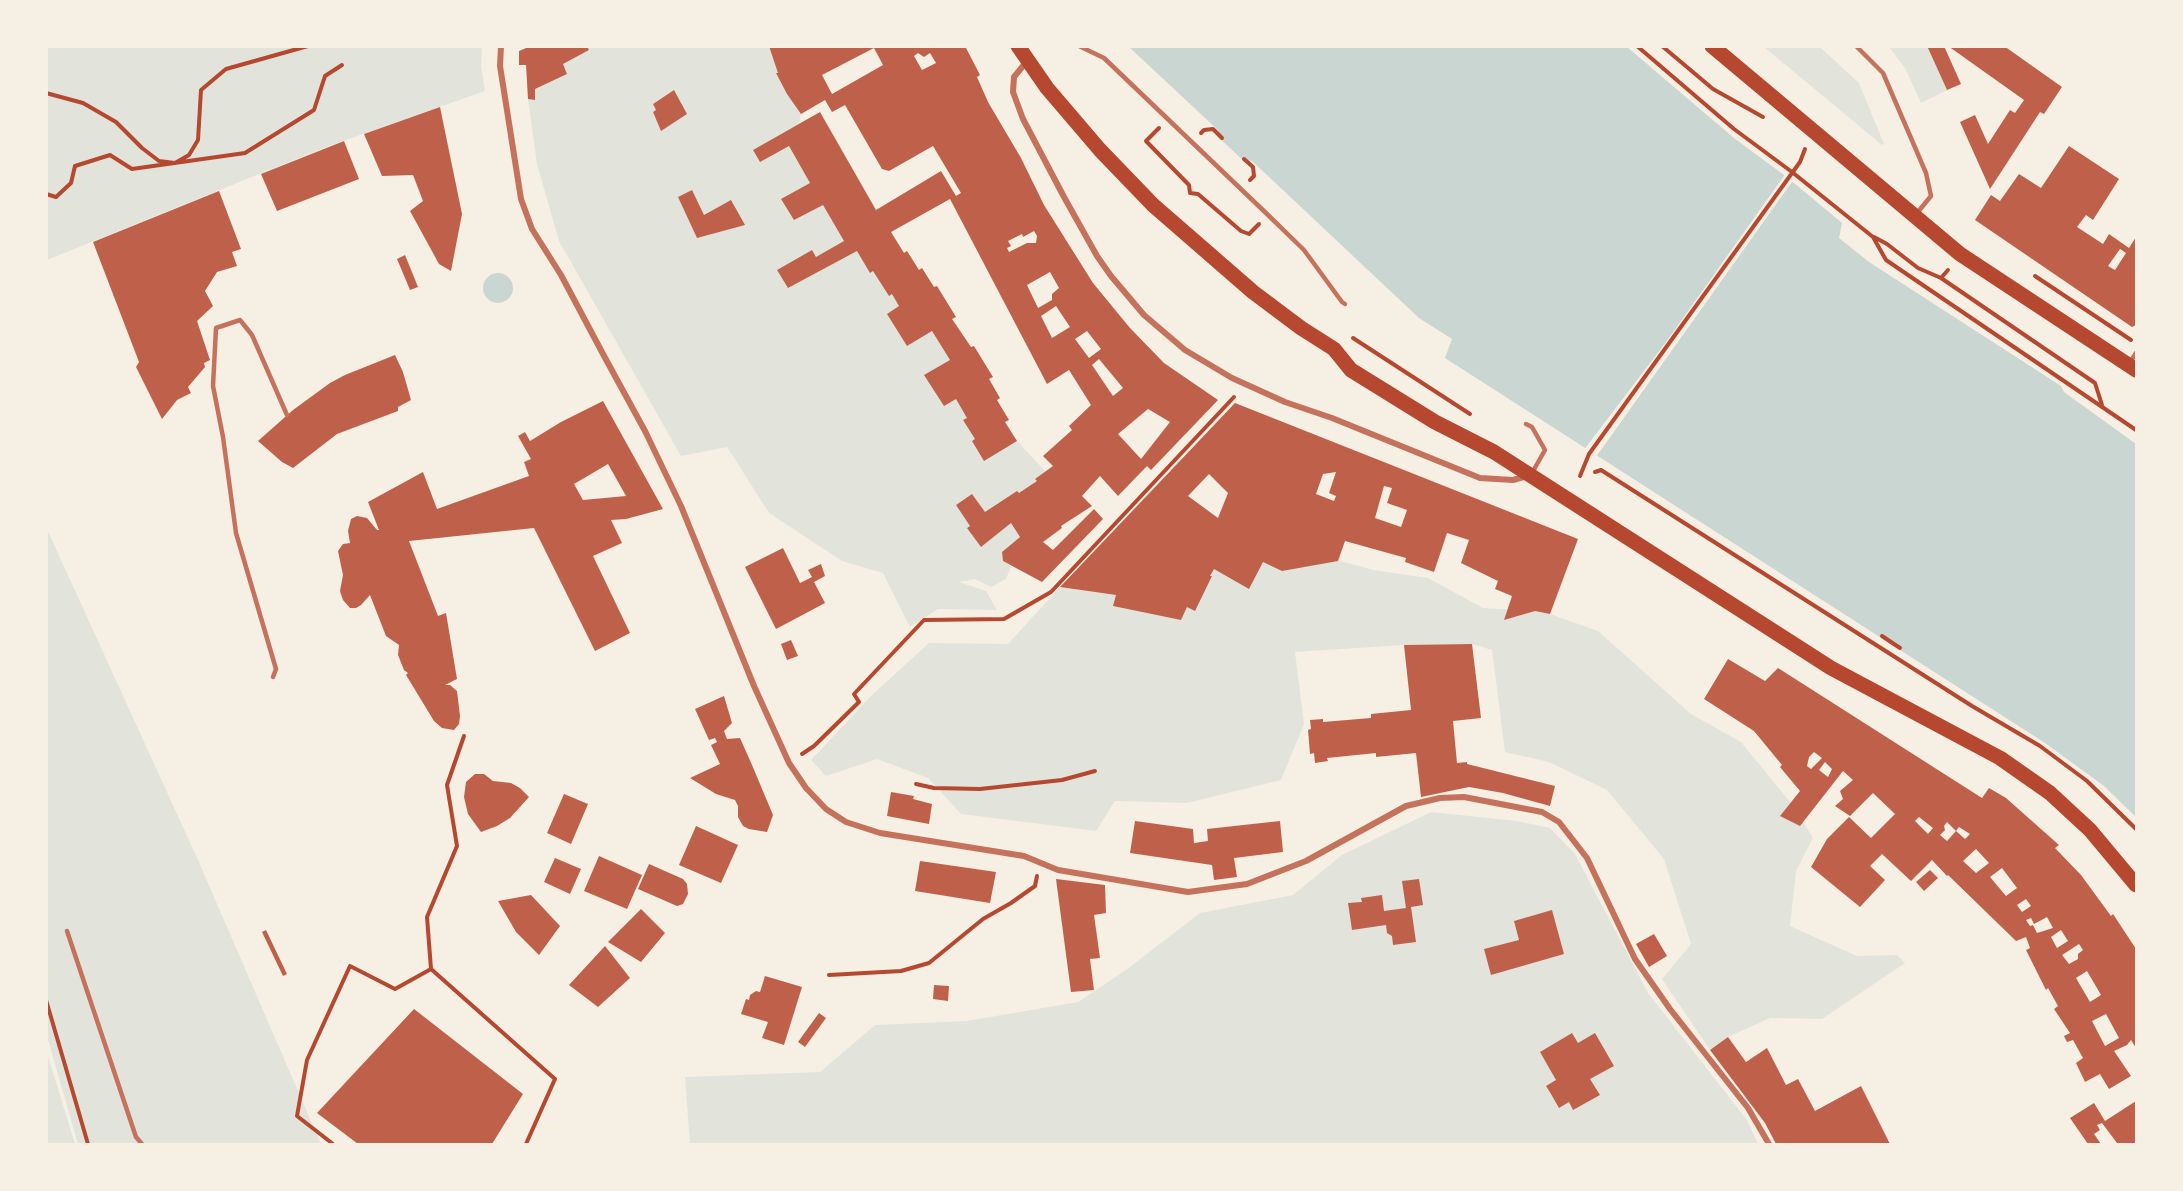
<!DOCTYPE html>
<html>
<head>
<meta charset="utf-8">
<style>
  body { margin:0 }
  #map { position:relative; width:2183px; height:1191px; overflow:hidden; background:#f6efe4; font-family:"Public Sans",sans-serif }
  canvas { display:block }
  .frame { position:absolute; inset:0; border:48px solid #f6efe4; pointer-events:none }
</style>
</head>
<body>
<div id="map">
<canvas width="2183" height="1191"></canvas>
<div class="frame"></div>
</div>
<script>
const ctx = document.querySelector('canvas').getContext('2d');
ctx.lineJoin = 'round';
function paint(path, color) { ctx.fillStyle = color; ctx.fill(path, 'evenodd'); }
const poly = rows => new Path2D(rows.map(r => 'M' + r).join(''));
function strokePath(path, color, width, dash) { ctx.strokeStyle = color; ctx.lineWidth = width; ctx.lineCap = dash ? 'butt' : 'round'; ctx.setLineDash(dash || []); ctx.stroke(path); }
paint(poly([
  [46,47,482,47,481,66,485,91,326,147,47,260],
  [587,47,776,47,801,114,799,124,753,150,759,161,789,146,844,241,857,251,932,331,950,360,1017,441,1045,471,1011,523,1020,537,1002,552,1003,561,1011,566,1006,579,991,587,975,579,959,582,986,591,997,610,938,609,910,627,883,573,842,561,769,513,727,447,681,456,559,241,537,164,528,99,534,99,535,89,567,74,563,64,589,50],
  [812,250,824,269,788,287,777,270],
  [1764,47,1820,47,1859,83,1884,144,1882,145],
  [1889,47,1927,47,1947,90,1921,103,1905,68],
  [46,527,198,860,321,1144,78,1144,47,1036],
  [1337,560,1373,570,1428,578,1483,608,1535,611,1550,614,1598,631,1691,714,1741,742,1791,803,1813,838,1796,871,1790,926,1857,956,1897,955,1905,963,1822,1019,1770,1018,1728,1037,1710,1050,1662,979,1691,944,1664,859,1607,790,1549,762,1505,752,1492,650,1472,644,1404,645,1295,652,1304,724,1281,780,1187,803,1115,801,1096,831,961,814,928,778,877,759,826,776,811,760,872,695,929,643,1008,644,1060,587,1187,606,1214,569,1263,562],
  [1431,812,1517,821,1550,828,1575,854,1648,993,1747,1120,1758,1144,690,1144,685,1077,820,1072,875,1025,967,1021,1078,1002,1126,970,1200,913,1293,895,1342,855],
  [46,1053,47,1053,75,1144,47,1144]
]), '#e2e4dc');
paint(poly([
  [1129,47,1627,47,1734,138,1788,178,1842,223,1839,238,1869,262,2061,386,2064,392,2136,444,2136,817,2104,786,2045,743,1445,358,1452,339,1419,318,1251,160,1247,164,1216,135,1219,131],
  '483 288a15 15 0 1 1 30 0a15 15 0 1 1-30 0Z'
]), '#c9d6d2');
paint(poly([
  [1786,173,1794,179,1596,457,1583,451,1666,342]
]), '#f6efe4');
paint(poly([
  [531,46,587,46,589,50,563,64,567,74,535,89,535,100,528,99,526,65,519,65,519,51],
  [769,46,965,46,980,75,977,77,988,102,1021,158,1044,205,1093,283,1130,328,1164,363,1218,400,1151,470,1147,466,1118,496,1100,476,1082,496,1092,506,1061,526,1062,528,1043,542,1053,550,1094,509,1103,519,1042,582,1003,561,1002,552,1020,537,1011,523,981,547,967,528,970,526,956,505,972,494,985,512,1017,491,1019,493,1037,481,1035,479,1053,466,1043,456,1072,430,1069,426,1091,405,1069,370,1047,384,950,199,891,232,904,253,907,251,919,270,922,268,934,287,937,286,956,317,952,319,971,347,974,346,993,377,989,379,1000,398,997,400,1009,420,1005,422,1017,441,984,461,972,441,975,439,963,420,967,418,956,399,944,406,924,375,950,360,932,331,907,346,887,314,899,306,892,294,889,296,873,271,870,273,857,251,788,288,777,270,812,250,816,257,844,241,823,205,794,220,781,199,810,183,789,146,760,162,753,150,820,112,876,210,941,171,956,196,961,193,933,146,889,171,882,169,845,105,832,112,825,100,801,114,787,94,776,73,778,73],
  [874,48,883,65,832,94,822,75],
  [918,53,924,57,930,53,936,63,922,70,914,56],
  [1034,231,1037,236,1036,243,1027,243,1009,252,1007,248,1011,246,1008,241,1022,234,1023,237],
  [1050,272,1059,288,1052,294,1052,300,1038,308,1027,285],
  [1056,306,1070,327,1052,338,1041,316],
  [1087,331,1101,349,1089,358,1075,339],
  [1099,359,1123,388,1113,396,1092,365],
  [1148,409,1170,422,1141,459,1118,434],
  [1927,46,1944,46,1961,84,1947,90],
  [1948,46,2004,46,2062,87,2044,114,2040,112,1990,189,1960,122,1975,115,1988,144,2010,110,2015,113,2024,100],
  [674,90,687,114,661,131,653,112,656,110,653,104],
  [440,107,462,214,451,271,439,264,410,211,423,201,413,175,382,176,364,134],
  [344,141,359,179,277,211,261,174],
  [2069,146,2119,179,2093,220,2086,215,2077,227,2103,244,2109,234,2129,248,2136,237,2136,325,2132,327,1975,220,1991,195,2000,201,2019,174,2041,188],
  [2120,249,2126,253,2115,270,2108,266],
  [692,190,704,215,731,200,745,225,697,238,678,197],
  [219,191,241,249,232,252,237,266,217,272,205,291,213,306,197,321,210,360,204,363,205,367,188,387,191,393,177,400,162,419,136,367,139,362,93,242],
  [405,255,418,287,410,290,397,259],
  [395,355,403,372,411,400,398,407,398,411,337,434,293,468,282,462,258,441,293,410,330,383,345,375],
  [603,401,663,509,626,519,611,520,622,543,593,556,630,633,595,651,534,528,409,541,438,616,446,613,457,679,445,685,450,685,457,691,460,716,459,724,454,730,442,728,434,721,406,675,408,673,404,670,398,655,399,645,386,636,370,595,361,605,356,608,350,608,343,600,340,591,343,575,338,551,343,544,350,543,348,531,351,519,357,516,367,518,377,530,379,530,368,502,423,472,437,509,529,476,524,462,531,459,518,436,525,432,530,441,561,422],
  [608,464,626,496,583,500,574,484],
  [1235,403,1578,539,1550,614,1535,611,1504,620,1512,596,1495,589,1498,581,1461,563,1469,540,1447,533,1434,572,1405,562,1406,558,1345,541,1338,561,1282,571,1263,562,1249,589,1214,569,1210,576,1212,576,1195,611,1187,607,1181,620,1113,606,1116,595,1060,587],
  [1336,472,1329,493,1336,496,1334,501,1316,494,1323,474],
  [1209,474,1228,493,1218,518,1188,496],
  [1384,486,1392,488,1387,503,1407,510,1401,527,1375,518],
  [783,548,800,583,812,577,808,570,821,564,825,576,814,582,825,603,776,629,745,567],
  [791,640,798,656,787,660,781,644],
  [1472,644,1481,718,1453,721,1457,763,1467,762,1467,764,1555,786,1550,806,1503,793,1469,787,1421,797,1416,753,1376,757,1376,753,1327,758,1328,761,1315,763,1314,753,1310,754,1308,730,1311,729,1310,720,1323,719,1323,722,1371,718,1371,714,1411,710,1404,645],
  [1728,659,1765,681,1778,668,1982,798,1989,788,2006,798,2059,845,2055,848,2081,875,2111,916,2113,914,2136,949,2136,1048,2131,1040,2127,1045,2114,1051,2131,1076,2109,1089,2100,1074,2085,1082,2076,1063,2083,1058,2073,1040,2067,1042,2064,1036,2070,1033,2054,1009,2058,1006,2048,988,2046,990,2026,950,2030,948,2026,937,2016,941,1948,875,1947,876,1932,860,1911,881,1882,854,1870,866,1885,880,1860,907,1811,867,1827,839,1849,817,1871,838,1895,814,1873,793,1850,816,1835,806,1843,799,1840,791,1853,780,1843,771,1800,826,1780,816,1800,791,1780,767,1782,765,1754,731,1704,699],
  [1814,752,1822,758,1811,769,1807,766,1809,757],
  [1825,762,1832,769,1828,777,1819,770],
  [1919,817,1933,828,1928,834,1915,821],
  [1947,822,1956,831,1959,827,1970,834,1965,839,1956,831,1947,841,1940,835,1945,830,1944,826],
  [1976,849,1989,863,1976,873,1963,861],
  [2002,868,2017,888,2006,896,1990,877],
  [2026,899,2031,906,2022,912,2017,905],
  [2047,917,2053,928,2037,933,2033,925,2030,926,2026,920,2031,918,2034,924],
  [2061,930,2068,941,2057,948,2051,937],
  [2079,944,2083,950,2078,954,2078,959,2069,964,2062,955],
  [2087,971,2101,995,2090,1002,2076,978],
  [2106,1014,2119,1038,2105,1046,2092,1021],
  [724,696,732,723,724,731,727,739,740,738,752,765,773,815,767,832,749,829,743,826,738,817,738,806,735,800,716,794,690,778,720,764,711,745,717,742,715,738,709,740,695,709],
  [475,774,484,774,493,781,511,783,520,788,529,797,510,818,497,826,481,832,468,814,464,797,466,782],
  [891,792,914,796,913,799,932,804,929,824,887,816],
  [564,794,588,804,571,844,547,833],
  [1135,821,1193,829,1194,843,1208,841,1207,829,1280,821,1283,852,1234,858,1237,877,1214,880,1212,865,1130,853],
  [696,826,738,845,721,883,679,865],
  [599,856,642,875,627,909,584,891],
  [555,858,581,869,570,894,544,882],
  [920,861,996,872,990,903,915,891],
  [649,864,683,879,687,884,688,894,683,904,677,906,638,889],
  [1930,870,1938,878,1924,891,1916,882],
  [1056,879,1105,885,1106,913,1094,915,1100,958,1090,959,1094,990,1071,992],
  [1419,879,1423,905,1411,907,1416,942,1393,945,1392,936,1387,933,1386,925,1352,930,1348,903,1362,902,1361,898,1382,895,1384,911,1406,908,1402,881],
  [531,895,560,926,539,955,516,932,498,901],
  [641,909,665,933,641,962,608,942],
  [1552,910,1564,954,1491,975,1484,949,1519,940,1514,921],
  [266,930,287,974,283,976,262,932],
  [1654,934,1667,956,1649,967,1636,944],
  [605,946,630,978,598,1007,569,985],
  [765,976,802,987,784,1045,762,1038,768,1022,741,1014,746,999,749,1000,750,995,756,991,760,992],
  [934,985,949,986,948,1001,933,999],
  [414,1009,523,1094,492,1144,358,1144,317,1113],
  [819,1013,826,1018,805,1047,798,1042],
  [1572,1033,1578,1043,1595,1033,1614,1066,1590,1079,1600,1095,1573,1110,1569,1102,1559,1108,1551,1094,1546,1086,1556,1080,1540,1052],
  [1728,1037,1746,1062,1767,1048,1786,1085,1798,1079,1815,1111,1861,1086,1890,1144,1776,1144,1765,1123,1710,1050],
  [2136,1101,2136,1144,2114,1144,2117,1143,2102,1123,2097,1125,2100,1130,2094,1134,2101,1144,2088,1144,2070,1118,2094,1103,2105,1121]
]), '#bf614a');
strokePath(poly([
  [1637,46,1734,129,1792,172,1873,237,1886,260,2136,430],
  [1662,46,1713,89,1763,117],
  [46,93,83,103,116,122,142,148,159,161,175,163,189,155,198,140,201,90,226,69,308,46],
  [1159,128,1146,141,1189,185,1190,193,1198,194,1241,231,1249,234,1259,224],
  [1201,133,1204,130,1213,129,1222,138],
  [1244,159,1253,167,1254,176,1250,180],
  [46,194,56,197,71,183,75,166,110,155,132,169,245,153,314,110,325,76,342,65],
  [1874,237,1887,244,1918,268,1941,278],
  [1948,270,1941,278,2095,383,2102,405],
  [2035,276,2131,340],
  [1353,338,1470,414],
  [1595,472,1601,470,1972,706,2040,746,2087,781,2136,829],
  [1580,476,1589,454,1800,162,1805,149],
  [1882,636,1900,648],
  [802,754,814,746,859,702,854,694,924,620,1004,619,1051,592,1234,397],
  [916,784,934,788,980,789,1062,780,1095,771],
  [431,969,555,1079,526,1144],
  [829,975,901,971,929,963,983,919,1011,903,1035,886,1037,876],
  [46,1000,88,1144],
  [333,1144,297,1116,307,1060,350,966,395,989,431,969,427,917,457,846,447,785,464,736]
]), '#b5482f', 4);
strokePath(poly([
  [1079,46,1104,58,1267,214,1304,250,1342,302,1345,304],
  [1856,46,1883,73,1926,173,1931,196,1917,213],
  [2129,364,2136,353],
  [1526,424,1532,427,1545,450,1532,473],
  [273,677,276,669,236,533,223,437,213,386,216,328,240,320,252,335,287,415],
  [67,931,136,1137,142,1144]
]), '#c5725c', 4.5);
strokePath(poly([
  [501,46,500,66,521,199,532,229,561,275,603,354,645,431,681,506,754,686,789,763,806,788,826,809,846,822,880,833,1024,856,1058,870,1188,892,1247,884,1306,861,1406,806,1440,798,1464,797,1542,812,1559,822,1587,858,1635,959,1670,1009,1748,1108,1769,1144],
  [1027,61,1014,77,1013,92,1023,119,1064,197,1097,256,1111,276,1144,315,1185,350,1232,378,1285,402,1332,418,1480,478,1513,480,1527,476]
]), '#c5725c', 6);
strokePath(poly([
  [1018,46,1047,88,1100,150,1153,205,1253,292,1301,328,1334,349,1351,370,1435,422,1494,452,1831,668,2000,758,2050,793,2090,830,2136,885],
  [1712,46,1960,254,2136,370]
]), '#b5482f', 15);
</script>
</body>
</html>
